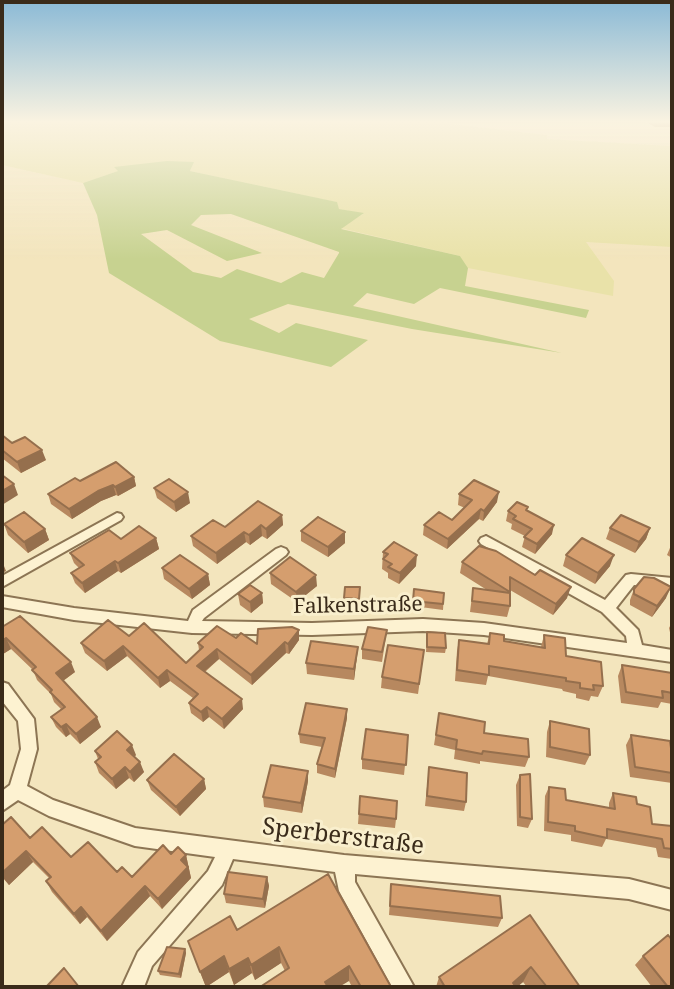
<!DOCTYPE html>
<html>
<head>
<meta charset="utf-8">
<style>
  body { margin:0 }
  #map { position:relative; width:674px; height:989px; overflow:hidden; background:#f3e5bd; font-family:"Noto Serif",serif }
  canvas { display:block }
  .frame { position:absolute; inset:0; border:4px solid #3a2b1a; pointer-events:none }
</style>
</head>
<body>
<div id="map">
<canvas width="674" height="989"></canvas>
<div class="frame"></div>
</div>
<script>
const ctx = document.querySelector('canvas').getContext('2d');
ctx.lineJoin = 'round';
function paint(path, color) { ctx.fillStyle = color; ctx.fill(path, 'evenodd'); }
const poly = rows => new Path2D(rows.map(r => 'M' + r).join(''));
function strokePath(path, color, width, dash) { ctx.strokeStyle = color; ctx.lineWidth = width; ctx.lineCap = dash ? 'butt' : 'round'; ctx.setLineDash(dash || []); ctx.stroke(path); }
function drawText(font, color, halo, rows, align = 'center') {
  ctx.font = font + ' "Noto Serif",serif'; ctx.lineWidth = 6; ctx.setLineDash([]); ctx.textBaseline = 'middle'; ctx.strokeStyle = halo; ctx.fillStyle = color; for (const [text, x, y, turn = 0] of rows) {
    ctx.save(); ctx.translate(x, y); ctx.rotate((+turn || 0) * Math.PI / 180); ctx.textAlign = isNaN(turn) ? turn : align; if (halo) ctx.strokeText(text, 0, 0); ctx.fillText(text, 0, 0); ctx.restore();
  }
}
paint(poly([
  [2,121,447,121,451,124,547,135,547,139,672,146,672,247,586,242,614,281,613,296,468,268,460,256,340,228,363,214,339,209,336,202,190,171,193,163,119,171,83,183,2,165]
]), '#e9e2a9');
paint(poly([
  [167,161,194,162,190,171,337,202,339,209,364,213,341,229,460,256,468,268,465,286,589,310,586,318,440,288,414,304,367,293,353,306,562,353,412,329,288,304,249,319,279,333,296,323,368,340,331,367,220,341,109,273,97,215,83,183,118,171,114,167],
  [231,214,339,252,339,253,324,278,302,272,281,283,237,269,221,278,193,272,141,234,167,230,227,261,262,253,191,225,201,215]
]), '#c7d290');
const minor = poly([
  [117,513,121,514,123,517,121,520,2,587,2,576,117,513],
  [486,536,605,600,626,575,631,574,672,578,672,588,634,585,616,608,638,630,642,645,672,650,672,662,484,635,423,631,312,635,192,633,74,620,2,607,2,596,74,608,188,621,193,610,276,549,281,547,286,549,288,552,286,555,204,618,202,621,312,623,423,619,484,623,627,643,626,636,602,612,481,544,479,541,481,538,486,536],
  [2,682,8,684,34,719,37,749,27,786,53,800,135,828,344,855,629,879,672,890,672,910,629,899,355,874,355,882,414,987,392,987,339,891,335,872,233,859,222,885,152,966,144,987,122,987,138,952,208,871,215,857,135,846,49,816,18,800,2,811,2,791,10,785,21,749,18,721,2,701,2,682]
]);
strokePath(minor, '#8c7554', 4);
paint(minor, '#fdf2d1');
paint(poly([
  [644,121,672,121,672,127,655,127],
  [2,435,12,443,46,460,21,473,2,458],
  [134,477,136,486,118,496,116,495,101,501,72,519,51,504,48,494,80,481],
  [154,488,190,503,176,512,157,498],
  [459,494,497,502,483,521,479,519,447,549,423,535,424,525,452,520,465,508,458,505],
  [527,510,552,534,535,554,522,547,525,536,511,529,512,524,506,521,508,511],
  [282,515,283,525,267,539,262,536,250,545,246,542,217,564,193,546,191,536,225,527],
  [4,524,45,529,49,540,28,553,8,535],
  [610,528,650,528,646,539,635,553,606,539],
  [301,531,345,532,345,543,328,557,301,541],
  [156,538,159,549,121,573,118,571,85,593,75,583,71,573,79,568,74,563,70,553,121,539],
  [672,543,672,558,667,555],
  [496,551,567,598,553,615,510,590,510,606,507,617,470,612,473,588,487,590,460,573,462,562],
  [383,552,416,566,399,584,388,578,388,573,382,569],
  [566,555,610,566,595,584,563,566],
  [162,568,208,574,210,585,192,599,164,579],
  [270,573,317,586,297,602,271,584],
  [345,587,360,587,359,604,344,603],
  [414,589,444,593,443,610,413,606],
  [634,589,666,598,652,617,630,605,630,600],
  [262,593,263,603,251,613,240,605,238,594],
  [672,622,672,641,669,628],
  [2,627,75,672,63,681,101,727,80,744,70,734,66,737,56,727,51,717,61,709,54,702,51,694,37,680,33,670,11,649,3,654,2,653],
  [299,630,299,640,289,654,286,653,252,685,219,659,205,672,243,709,224,729,209,717,203,722,191,713,189,703,193,698,170,681,160,688,127,656,107,671,85,653,81,643,129,636,186,663,199,650,198,643,236,638,257,644],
  [387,630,382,662,362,659,362,649],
  [427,632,446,648,445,653,426,652],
  [490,633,504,641,541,647,544,635,566,656,603,686,598,697,591,696,589,701,576,698,576,694,563,691,562,689,488,676,486,685,455,681,457,651,459,640,487,644],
  [358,647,354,680,307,674,306,663],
  [424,651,418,694,381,688,382,677],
  [622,665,672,673,672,704,661,702,658,708,621,703,618,676],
  [439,713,484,733,529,757,525,767,480,761,480,764,454,759,455,750,434,745],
  [347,718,335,778,317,773,317,764,322,747,300,743,299,734],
  [550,721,590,755,585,765,546,757,547,732],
  [408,735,404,775,362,769,362,759],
  [631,735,672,755,672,783,630,777,626,745],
  [95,751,136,755,134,757,144,772,134,782,129,778,116,789,99,773,95,762,98,759],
  [429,767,466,802,464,811,425,806],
  [520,775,532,819,528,828,517,826,516,785],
  [204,779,206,789,180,816,151,790,147,780],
  [308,781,302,813,264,807,263,797],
  [549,787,566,800,609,808,609,803,613,793,637,804,652,824,672,826,672,859,658,857,656,848,606,839,602,847,571,841,571,835,544,831,545,796],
  [360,796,396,819,395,828,358,824],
  [2,825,71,857,132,877,171,854,186,855,191,878,162,909,150,896,107,941,87,917,80,924,52,892,46,881,49,878,33,862,9,885,2,877],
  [328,874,389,987,352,987,349,981,285,971,281,963,255,980,252,973,234,985,229,972,206,987,188,941,237,930],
  [267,877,269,886,265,908,226,903,224,894],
  [391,884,502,918,498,927,389,915],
  [530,915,580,987,527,987,523,982,517,987,436,987,439,977],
  [185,949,186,953,181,978,160,975,158,971],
  [643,956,672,987,652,987,635,965]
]), '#b7885f');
paint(poly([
  [42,450,46,460,21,473,17,462],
  [134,477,136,486,118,496,115,487],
  [14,484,18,495,2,505,2,491],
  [113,485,116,495,101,501,72,519,69,509,98,491],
  [188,492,190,503,176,512,174,502],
  [499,492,497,502,483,521,484,511],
  [481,509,479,519,447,549,448,539],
  [282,515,283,525,267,539,266,529],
  [261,525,262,536,250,545,249,535],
  [554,525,552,534,535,554,537,544],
  [650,528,646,539,635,553,639,542],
  [45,529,49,540,28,553,24,542],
  [244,532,246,542,217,564,216,553],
  [345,532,345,543,328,557,328,547],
  [156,538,159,549,121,573,118,563],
  [417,555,416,566,399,584,400,573],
  [614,555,610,566,595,584,598,573],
  [2,561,6,571,2,573],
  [115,561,118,571,85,593,82,583],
  [208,574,210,585,192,599,189,589],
  [316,575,317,586,297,602,296,592],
  [571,587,567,598,553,615,556,604],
  [671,587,666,598,652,617,657,606],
  [262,593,263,603,251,613,250,602],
  [299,630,299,640,289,654,288,644],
  [6,638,11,649,3,654,2,641],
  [285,642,286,653,252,685,251,675],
  [123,646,127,656,107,671,104,661],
  [358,647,357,657,354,680,354,669],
  [217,649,219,659,199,676,197,666],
  [71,662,75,672,60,683,56,673],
  [167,670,170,681,160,688,158,678],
  [242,699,243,709,224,729,222,719],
  [207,707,209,717,203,722,201,712],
  [347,709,347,718,335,778,335,769],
  [97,717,101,727,80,744,76,734],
  [66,724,70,734,66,737,61,727],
  [132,745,136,755,131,760,127,750],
  [140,762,144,772,134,782,130,772],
  [125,767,129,778,116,789,112,779],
  [308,771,308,781,302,813,301,803],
  [204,779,206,789,180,816,176,807],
  [26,851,33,862,9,885,2,876,2,873],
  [186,855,191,878,162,909,158,899,181,860],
  [267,877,269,886,265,908,263,899],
  [145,886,150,896,107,941,101,931],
  [81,907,87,917,80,924,74,914],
  [279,947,281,963,255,980,251,965],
  [185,949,186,953,181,978,179,974],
  [224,956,229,972,206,987,200,972],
  [248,958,252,973,234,985,229,969],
  [349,966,349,981,339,987,325,987,325,982],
  [531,967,523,982,517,987,511,987,513,983]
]), '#956f4d');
const building = poly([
  [2,435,12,443,25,437,42,450,17,462,2,450,2,435],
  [116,462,134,477,115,487,113,485,98,491,69,509,48,494,75,478,80,481,116,462],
  [2,475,14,484,2,491,2,475],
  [169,479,188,492,174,502,154,488,169,479],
  [474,480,499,492,484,511,481,509,448,539,424,525,439,512,452,520,472,500,459,494,474,480],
  [258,501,282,515,266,529,261,525,249,535,244,532,216,553,191,536,213,520,225,527,258,501],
  [517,502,528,507,526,510,554,525,537,544,524,537,532,529,513,519,516,516,508,511,517,502],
  [24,512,45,529,24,542,4,524,24,512],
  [621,515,650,528,639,542,610,528,621,515],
  [318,517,345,532,328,547,301,531,318,517],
  [139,526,156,538,118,563,115,561,82,583,71,573,84,565,70,553,109,530,121,539,139,526],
  [582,538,614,555,598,573,566,555,582,538],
  [394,542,417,555,400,573,388,567,392,564,383,559,388,554,383,552,394,542],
  [479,546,496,551,535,575,540,570,571,587,556,604,510,577,510,592,462,562,479,546],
  [180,555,208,574,189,589,162,568,180,555],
  [290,557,316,575,296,592,270,573,290,557],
  [644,577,654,578,671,587,657,606,634,594,634,589,644,577],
  [250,585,262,593,250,602,238,594,250,585],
  [345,587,360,587,359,599,344,598,345,587],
  [473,588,510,593,510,606,472,601,473,588],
  [414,589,444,593,443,604,413,601,414,589],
  [20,616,71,662,56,673,97,717,76,734,66,724,61,727,51,717,65,707,50,692,52,690,32,670,36,667,6,638,2,641,2,627,20,616],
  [108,620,129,636,144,623,186,663,203,647,198,643,217,626,236,638,241,633,257,644,258,629,292,627,299,630,288,644,285,642,251,675,217,649,197,666,242,699,222,719,207,707,201,712,189,703,198,694,167,670,158,678,123,646,104,661,81,643,108,620],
  [368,627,387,630,382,652,362,649,368,627],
  [427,632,445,633,446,648,427,647,427,632],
  [490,633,504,635,504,641,545,648,544,635,565,638,566,656,601,662,603,686,593,685,594,690,580,688,580,683,566,681,566,678,489,666,489,675,457,670,459,640,489,644,490,633],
  [311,641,358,647,354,669,306,663,311,641],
  [388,645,424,650,419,684,382,677,388,645],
  [622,665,672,673,672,693,662,691,663,698,626,692,622,665],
  [306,703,347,709,335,769,317,764,325,738,299,734,306,703],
  [439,713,485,722,484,733,528,739,529,757,483,751,482,754,456,749,457,740,436,735,439,713],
  [550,721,589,729,590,755,550,747,550,721],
  [366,729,408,735,406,765,362,759,366,729],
  [117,731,132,745,127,750,140,762,130,772,125,767,112,779,95,762,101,757,95,751,117,731],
  [631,735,670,741,672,755,672,773,635,767,631,735],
  [174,754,204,779,176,807,147,780,174,754],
  [271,765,308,771,301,803,263,797,271,765],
  [429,767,467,773,466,802,427,796,429,767],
  [530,774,532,819,520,817,520,775,530,774],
  [549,787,565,789,566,800,615,809,613,793,636,797,637,804,650,807,652,824,672,826,672,849,664,848,662,839,607,829,607,838,575,831,575,826,548,822,549,787],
  [360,796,397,801,396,819,359,814,360,796],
  [11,817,30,838,42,827,71,857,88,842,117,872,122,867,132,877,163,845,171,854,178,847,186,855,181,860,188,867,158,899,145,886,101,931,81,907,74,914,46,881,51,877,26,851,2,873,2,825,11,817],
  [228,872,267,877,263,899,224,894,228,872],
  [328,874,390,985,387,987,361,987,349,966,325,982,328,987,260,987,289,968,279,947,251,965,248,958,229,969,224,956,200,972,188,941,230,916,237,930,328,874],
  [391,884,500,896,502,918,390,906,391,884],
  [530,915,580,987,547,987,531,967,513,983,516,987,445,987,439,977,530,915],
  [668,935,672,940,672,987,668,987,643,956,668,935],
  [167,947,185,949,179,974,158,971,167,947],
  [64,968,79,987,48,987,47,986,64,968]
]);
paint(building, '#d59e6e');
strokePath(building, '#956f4d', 2);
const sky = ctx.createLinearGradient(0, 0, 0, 259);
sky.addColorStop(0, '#8bbad6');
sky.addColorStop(0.47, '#faf3e1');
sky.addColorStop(1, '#faf3e100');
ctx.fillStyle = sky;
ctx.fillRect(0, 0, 674, 259);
drawText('21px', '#3a2b1a', '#f9efcd', [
  ["Falkenstraße",358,606,-1]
]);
drawText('24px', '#3a2b1a', '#f9efcd', [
  ["Sperberstraße",343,837,7]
]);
</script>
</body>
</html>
